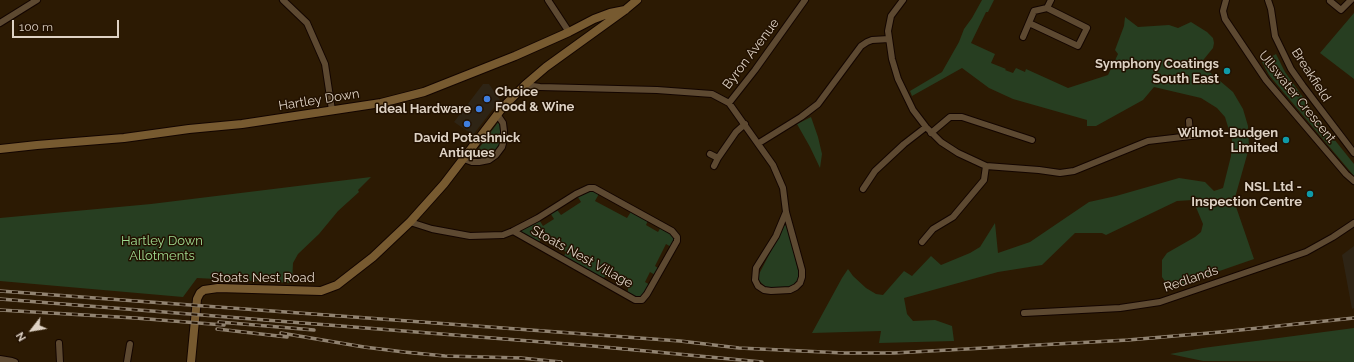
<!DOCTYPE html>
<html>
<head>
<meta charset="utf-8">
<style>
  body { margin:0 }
  #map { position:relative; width:1354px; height:362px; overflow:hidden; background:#2c1a03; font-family:Raleway,sans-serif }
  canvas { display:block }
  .north { position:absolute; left:12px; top:310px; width:40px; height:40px; -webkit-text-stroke:3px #210; paint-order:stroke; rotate:239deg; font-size:11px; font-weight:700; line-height:16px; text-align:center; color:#ded2c4 }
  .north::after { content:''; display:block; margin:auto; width:14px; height:18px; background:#ded2c4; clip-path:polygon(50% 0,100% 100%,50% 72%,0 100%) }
  .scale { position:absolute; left:12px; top:20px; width:107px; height:18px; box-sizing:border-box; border:2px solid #ded2c4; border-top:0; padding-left:5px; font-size:12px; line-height:14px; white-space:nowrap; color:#ded2c4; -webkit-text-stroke:3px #210; paint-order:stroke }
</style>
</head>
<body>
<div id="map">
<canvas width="1354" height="362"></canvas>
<div class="north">N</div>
<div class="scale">100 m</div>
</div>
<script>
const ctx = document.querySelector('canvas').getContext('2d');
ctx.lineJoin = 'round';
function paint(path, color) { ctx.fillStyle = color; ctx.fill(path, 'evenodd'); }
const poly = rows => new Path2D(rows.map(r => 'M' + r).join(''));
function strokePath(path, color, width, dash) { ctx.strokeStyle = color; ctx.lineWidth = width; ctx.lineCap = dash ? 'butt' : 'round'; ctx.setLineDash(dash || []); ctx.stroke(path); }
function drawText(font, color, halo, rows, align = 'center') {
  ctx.font = font + ' Raleway,sans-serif'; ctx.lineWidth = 3; ctx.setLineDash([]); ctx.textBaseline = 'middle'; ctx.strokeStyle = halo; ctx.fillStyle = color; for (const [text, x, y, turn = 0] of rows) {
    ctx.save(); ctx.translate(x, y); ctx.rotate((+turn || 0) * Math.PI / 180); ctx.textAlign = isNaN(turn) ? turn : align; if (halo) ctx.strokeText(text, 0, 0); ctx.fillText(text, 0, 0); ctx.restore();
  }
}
paint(poly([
  [483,84,489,84,500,100,473,135,454,122],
  [1354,246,1354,308,1352,309,1342,255]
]), '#2e2415');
paint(poly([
  [982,0,994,0,988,12,986,12,971,43,995,54,991,63,1006,69,1005,70,1013,73,1016,68,1025,72,1026,69,1068,88,1108,75,1118,54,1115,50,1124,26,1125,17,1138,27,1169,25,1178,28,1191,22,1207,32,1213,38,1214,43,1213,48,1200,64,1233,92,1243,109,1248,126,1249,148,1234,201,1254,259,1182,284,1167,284,1162,277,1162,260,1167,253,1195,237,1201,232,1203,224,1193,200,1177,201,1106,235,1102,233,1075,233,1042,265,998,272,904,298,907,314,913,321,935,320,952,326,954,341,879,343,881,331,812,333,842,278,848,269,853,276,866,288,876,294,883,295,904,271,912,276,931,256,941,265,970,253,980,247,995,223,998,253,1030,242,1089,202,1116,196,1179,178,1205,182,1214,191,1223,188,1231,156,1232,140,1225,117,1217,108,1201,98,1154,87,1143,100,1096,126,1087,126,1087,120,1013,99,989,88,962,68,912,96,910,91,942,72,959,42,964,29,972,18],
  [1354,13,1354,79,1320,53],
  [1276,54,1285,72,1322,124,1354,164,1354,176,1269,75,1262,62],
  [811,117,818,137,822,154,820,168,810,147,797,124],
  [499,121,502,127,502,138,497,152,487,159,471,159],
  [371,177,358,190,359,192,338,211,319,234,298,254,293,263,292,283,197,278,183,297,0,281,0,218,151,204],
  [584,189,600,192,595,201,627,218,632,210,649,218,646,225,658,232,662,225,675,234,673,248,666,244,655,266,661,270,657,276,650,272,645,282,652,286,642,300,628,295,628,286,607,275,601,280,563,258,566,252,542,237,538,244,513,231,538,218,543,226,554,219,549,211,555,207,561,215,581,202,576,194],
  [786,225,788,226,799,275,798,280,796,284,789,287,766,287,758,280,758,276,784,226],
  [1354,328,1354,362,1203,361,1170,354,1203,348]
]), '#273e21');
const street = poly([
  [283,0,307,23,325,64,332,110],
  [548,0,569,32],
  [903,0,891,16,888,31,892,59,898,79,913,110,926,127,941,142,958,153,986,166,1039,170,1060,173,1074,171,1148,141,1199,135],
  [1226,0,1223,11,1225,19,1266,80,1346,174,1354,181],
  [1268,0,1271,9,1275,36,1291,69,1303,86,1354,153],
  [1330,1,1341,10,1351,0],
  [0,23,37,0],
  [1029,23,1078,46,1087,28,1047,8,1051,0],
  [1023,37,1034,11,1047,8],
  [525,85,540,87,657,90,712,94,729,103,773,165,783,188,786,212,802,270,802,277,800,283,796,287,790,290,771,291,764,290,758,286,755,280,756,268,776,236,786,212],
  [729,103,755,70,805,0],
  [1189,121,1190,136],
  [931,133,950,117,962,117,1032,140],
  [759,143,801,117,818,104,861,46,867,42,872,40,889,39],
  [710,154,718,158],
  [464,159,472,162,479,162,489,160,496,155,502,147,504,139,504,131,503,123,497,114],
  [714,166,718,158,736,132,745,124],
  [863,189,875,171,904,144,926,127],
  [410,222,432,229,470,236,503,235,513,231,538,218,576,194,589,188,594,188,672,231,677,237,677,241,647,294,642,300,635,300,513,231],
  [922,242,933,229,953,217,984,180,986,166],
  [1024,313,1120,308,1160,302,1306,252,1333,237,1354,223],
  [59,343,60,362],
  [0,359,12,361,15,362],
  [127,362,130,344]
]);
const secondary = poly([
  [0,149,37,145,124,138,189,129,242,124,381,103,424,92,515,56,569,32,594,19,610,13,625,10],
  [191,362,197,299,200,293,204,290,218,288,321,291,337,285,373,257,410,222,444,184,503,107,525,85,546,67,625,10,637,0]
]);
strokePath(street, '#130500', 8);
strokePath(secondary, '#130500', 10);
strokePath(street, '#5d4931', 6);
strokePath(secondary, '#775a30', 8);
const rail = poly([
  [0,291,680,341,739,348,844,353,894,353,1128,340,1221,332,1354,318],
  [0,299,593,346,762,362],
  [0,310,135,318,224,325],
  [219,322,314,330],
  [217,329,287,337],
  [281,333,364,347,404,352,445,356,521,358,561,362]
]);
strokePath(rail, '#918371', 3.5);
strokePath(rail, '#210', 2, [6]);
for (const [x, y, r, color] of [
  [1227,71,4,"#0f9aa8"],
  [487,99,4,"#3f7fe0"],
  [479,109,4,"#3f7fe0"],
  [467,124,4,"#3f7fe0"],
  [1286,140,4,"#0f9aa8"],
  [1310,194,4,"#0f9aa8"]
]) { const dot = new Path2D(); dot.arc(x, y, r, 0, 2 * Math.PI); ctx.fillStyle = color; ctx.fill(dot); strokePath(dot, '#210', 1.5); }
drawText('13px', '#ded2c4', '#210', [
  ["Byron Avenue",751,54,-53],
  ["Breakfield",1311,75,57],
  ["Ullswater Crescent",1297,97,51],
  ["Hartley Down",319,100,-9],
  ["Stoats Nest Village",582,257,29],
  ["Stoats Nest Road",263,278],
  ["Redlands",1191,279,-19]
]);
drawText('bold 13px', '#ded2c4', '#210', [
  ["Symphony Coatings",1219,64],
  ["South East",1219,79],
  ["Choice",495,92,"left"],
  ["Food & Wine",495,107,"left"],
  ["Ideal Hardware",471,109],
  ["Wilmot-Budgen",1278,133],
  ["Limited",1278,148],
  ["David Potashnick",467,138,"center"],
  ["Antiques",467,153,"center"],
  ["NSL Ltd -",1302,187],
  ["Inspection Centre",1302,202]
], 'right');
drawText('13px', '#9fdb90', '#210', [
  ["Hartley Down",162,241],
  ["Allotments",162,256]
]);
</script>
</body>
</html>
